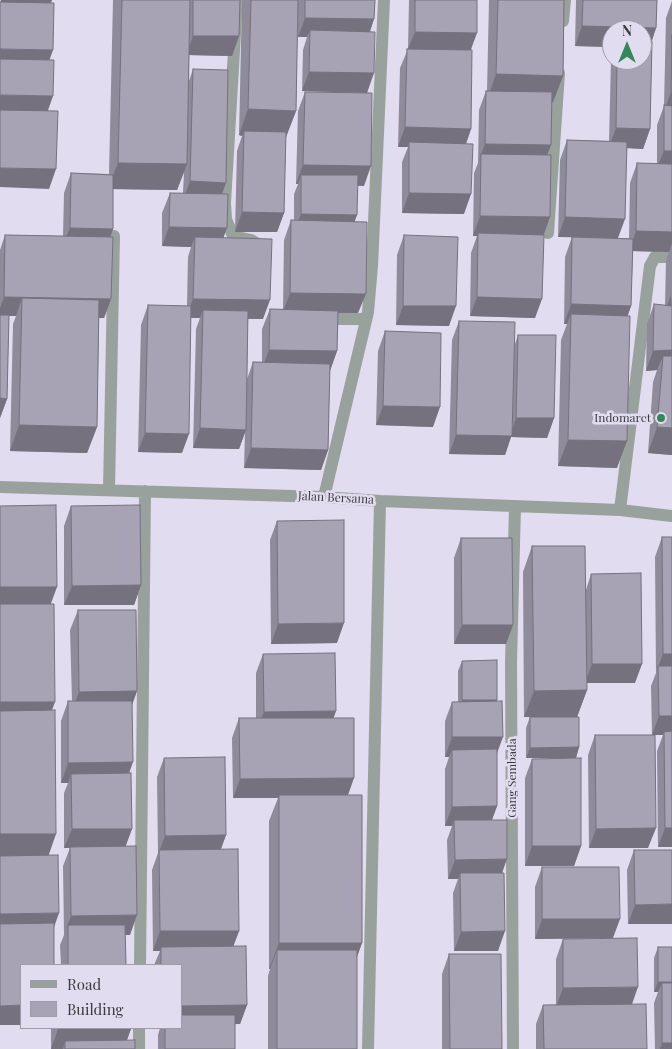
<!DOCTYPE html>
<html>
<head>
<meta charset="utf-8">
<style>
  body { margin:0 }
  #map { position:relative; width:672px; height:1049px; overflow:hidden; background:#e1dcef; font-family:"Playfair Display",serif }
  canvas { display:block }
  .legend { position:absolute; left:20px; top:964px; width:162px; height:65px; box-sizing:border-box; background:#e1dcef; border:1px solid #9f9caa; margin:0; padding:6px 9px; list-style:none; font-size:15px; color:#3d3b42 }
  .legend li { display:flex; align-items:center; gap:10px; height:25px }
  .legend b { width:25px; border:1px solid #9f9caa }
  .north { position:absolute; left:602px; top:20px; width:50px; height:50px; box-sizing:border-box; background:#e1dcef; border:1px solid #9f9caa; border-radius:50%; rotate:0deg; font-size:14px; font-weight:700; line-height:20px; text-align:center; color:#3d3b42 }
  .north::after { content:''; display:block; margin:auto; width:18px; height:22px; background:#33885b; clip-path:polygon(50% 0,100% 100%,50% 72%,0 100%) }
</style>
</head>
<body>
<div id="map">
<canvas width="672" height="1049"></canvas>
<ul class="legend">
<li><b style="height:6px;background:#99a19c"></b>Road</li>
<li><b style="height:14px;background:#a7a2b4"></b>Building</li>
</ul>
<div class="north">N</div>
</div>
<script>
const ctx = document.querySelector('canvas').getContext('2d');
ctx.lineJoin = 'round';
const poly = rows => new Path2D(rows.map(r => 'M' + r).join(''));
function strokePath(path, color, width, dash) { ctx.strokeStyle = color; ctx.lineWidth = width; ctx.lineCap = dash ? 'butt' : 'round'; ctx.setLineDash(dash || []); ctx.stroke(path); }
function paint(path, color) { ctx.fillStyle = color; ctx.fill(path, 'evenodd'); }
function drawText(font, color, halo, rows, align = 'center') {
  ctx.font = font + ' "Playfair Display",serif'; ctx.lineWidth = 5; ctx.setLineDash([]); ctx.textBaseline = 'middle'; ctx.strokeStyle = halo; ctx.fillStyle = color; for (const [text, x, y, turn = 0] of rows) {
    ctx.save(); ctx.translate(x, y); ctx.rotate((+turn || 0) * Math.PI / 180); ctx.textAlign = isNaN(turn) ? turn : align; if (halo) ctx.strokeText(text, 0, 0); ctx.fillText(text, 0, 0); ctx.restore();
  }
}
strokePath(poly([
  [237,0,225,203,226,219,233,236,251,240,261,246],
  [563,21,565,0],
  [548,233,559,73],
  [320,319,366,319],
  [0,487,324,497,380,501,620,510,672,516],
  [109,490,114,236],
  [324,497,368,312,372,266,384,0],
  [620,510,650,266,655,257,672,257],
  [140,965,145,491],
  [139,1049,139,1028],
  [368,1049,380,501],
  [513,1049,511,663,515,506]
]), '#99a19c', 12);
paint(poly([
  [113,0,240,0,239,36,232,56,189,55,189,81,193,69,222,194,224,238,263,319,248,319,247,379,253,362,262,362,262,329,270,309,283,309,284,240,291,220,294,220,294,194,298,184,296,184,298,111,305,92,364,186,357,185,357,215,354,222,358,313,338,313,337,351,330,370,328,450,321,470,244,468,245,432,239,449,193,448,196,329,200,318,191,318,182,453,138,452,141,325,148,305,187,306,188,257,191,247,162,246,162,213,170,193,183,193,184,172,177,190,113,189,113,229,110,237,111,299,104,318,99,318,97,427,87,453,10,451,13,324,16,316,9,316,7,399,0,418,0,250,5,235,63,236,64,193,71,173,109,174],
  [242,0,298,0,296,111,286,137,284,213,277,232,235,232,237,151,242,136,239,135],
  [298,0,375,0,374,19,370,32,367,93,302,91,303,50,307,37,298,37],
  [409,0,477,0,471,50,471,129,466,144,464,214,402,213,402,162,408,147,398,147,400,68,408,49],
  [489,0,564,0,563,76,553,102,552,102,547,155,543,235,535,318,470,316,471,253,477,236,473,236,474,173,478,163,479,110,486,91,487,91],
  [576,0,657,0,656,28,652,41,650,129,643,149,627,148,618,238,629,238,630,183,637,163,657,164,657,125,664,106,666,18,672,1,672,455,648,453,653,382,657,370,646,371,647,324,654,304,665,305,666,260,669,252,633,251,631,306,628,315,617,468,558,466,561,340,567,324,564,324,565,257,572,237,558,237,560,160,567,140,609,141,611,60,612,56,612,60,642,60,612,30,612,47,575,46],
  [404,235,449,326,396,325,397,255],
  [459,321,514,347,518,335,554,418,547,438,511,437,505,455,449,454,452,340],
  [385,331,433,427,376,425,378,351],
  [71,506,141,585,134,605,64,605,64,526],
  [277,521,337,643,271,644,270,540],
  [662,537,672,537,672,847,658,847,657,751,663,735,655,735,648,848,589,848,588,755,595,735,652,735,651,686,656,673,655,557],
  [461,538,506,644,454,644,454,558],
  [532,546,586,590,591,574,635,683,586,683,587,690,577,717,524,717,523,572],
  [78,610,137,691,132,704,126,846,130,935,125,935,126,965,61,965,60,945,64,935,63,866,70,848,64,848,64,793,68,783,61,783,61,721,68,701,72,701,70,630],
  [263,654,336,711,333,718,347,795,362,943,357,957,357,1049,268,1049,268,976,270,969,269,969,269,821,278,798,233,798,232,738,239,718,256,718,256,673],
  [462,661,497,700,497,806,492,820,502,873,498,951,454,951,453,893,458,879,448,879,447,840,452,826,445,826,445,769,449,757,445,757,445,721,452,702,458,702,458,671],
  [530,717,579,747,576,758,526,758,526,728],
  [164,758,226,835,221,849,239,931,233,946,247,1005,240,1024,235,1024,235,1049,158,1049,158,1035,160,1028,181,1028,181,965,154,965,160,951,153,951,152,870,158,853,157,777],
  [532,759,581,846,574,866,525,866,525,778],
  [634,850,672,850,628,924,627,870],
  [542,867,613,938,535,939,535,887],
  [563,939,631,1004,647,1049,536,1049,536,1024,543,1005,556,1005,556,959],
  [658,947,672,1049,655,1049,654,1003,658,992,654,992,654,958],
  [449,954,502,1049,442,1049,442,974],
  [51,1028,131,1028,127,1040,135,1049,51,1049]
]), '#908b9b');
paint(poly([
  [1,0,52,0,49,8,0,4],
  [305,18,374,19,367,39,310,30,307,37,298,37],
  [582,26,656,28,649,48,642,48,642,30,612,30,612,47,575,46],
  [415,32,477,33,470,52,407,51],
  [193,36,239,36,232,56,186,55],
  [0,49,53,50,46,70,0,69],
  [309,72,374,73,367,93,302,91],
  [496,74,563,76,553,102,487,100],
  [671,92,672,92,672,112,664,112],
  [0,95,53,96,46,116,0,115],
  [248,109,296,111,286,137,244,131,242,136,239,135],
  [405,127,471,129,464,149,409,142,408,147,398,147],
  [616,128,650,129,643,149,609,147],
  [485,144,551,145,544,164,481,154,478,163],
  [664,151,672,151,672,171,656,170],
  [118,163,187,164,177,190,108,189],
  [303,165,371,166,364,186,301,184,301,175,298,184,296,184],
  [0,168,56,169,49,189,0,187],
  [190,181,226,183,219,202,183,201],
  [409,193,471,194,464,214,402,213],
  [242,212,284,213,277,232,235,232],
  [301,214,357,215,350,234,294,233],
  [480,216,550,217,543,237,478,233,477,236,473,236],
  [565,217,625,219,618,238,558,237],
  [169,227,227,228,220,247,195,237,191,247,162,246],
  [70,228,113,229,106,249,62,247],
  [636,231,672,232,672,243,669,252,629,251],
  [290,293,366,294,358,313,283,312],
  [671,295,672,314,664,314],
  [4,297,111,299,104,318,22,316,22,298,16,316,0,316,0,308],
  [477,297,542,299,535,318,470,316],
  [193,299,270,300,263,319,202,318,203,310,200,318,186,318],
  [571,304,631,306,624,325,571,314,567,324,564,324],
  [403,306,456,306,449,326,396,325],
  [269,350,337,351,330,371,262,369],
  [672,350,672,370,663,356,657,370,646,371,653,351],
  [0,398,7,399,0,418],
  [383,406,440,407,433,427,376,425],
  [516,418,554,418,547,438,511,437,505,455,449,454,456,435,510,436],
  [19,425,97,427,87,453,10,451],
  [657,427,672,428,672,455,648,453],
  [200,428,246,430,239,449,193,448],
  [145,433,189,434,182,453,138,452],
  [568,440,627,441,617,468,558,466],
  [251,448,328,450,321,470,244,468],
  [141,585,134,605,64,605,72,586],
  [0,587,57,587,50,606,0,606],
  [344,623,337,643,271,644,278,624],
  [462,625,513,625,506,644,454,644],
  [663,654,672,654,672,674,658,667],
  [592,664,642,664,635,683,585,683],
  [587,690,577,717,524,717,534,691],
  [137,691,130,711,72,711,79,692],
  [462,700,497,700,493,710,458,710],
  [0,702,55,702,48,721,0,722],
  [336,711,329,731,256,731,264,712],
  [659,716,672,716,672,735,664,732,663,735,652,735],
  [452,737,503,737,496,756,452,750,449,757,445,757],
  [579,747,576,758,526,758,530,748],
  [133,762,126,782,71,774,68,783,61,783,68,763],
  [354,778,347,798,279,795,278,798,233,798,240,779],
  [497,806,490,825,454,820,452,826,445,826,452,807],
  [656,828,648,848,589,848,596,829],
  [665,828,672,828,672,847,658,847],
  [72,829,132,829,125,848,70,847,70,848,64,848],
  [0,834,56,834,47,860,0,860],
  [226,835,219,854,159,852,165,836],
  [532,846,581,846,574,866,525,866],
  [507,859,500,879,460,873,458,879,448,879,455,860],
  [672,904,672,924,628,924,635,905],
  [59,913,52,933,0,933,0,914],
  [137,915,130,935,68,935,68,925,64,935,71,916],
  [542,919,620,919,613,938,535,939],
  [160,931,239,931,232,950,161,947,160,951,153,951],
  [505,931,498,951,454,951,461,932],
  [279,943,362,943,352,969,277,950,270,969,269,969],
  [658,982,672,982,672,992,662,983,658,992,654,992],
  [638,987,631,1007,556,1007,563,988],
  [21,1005,21,1025,0,1025,0,1006],
  [247,1005,240,1024,181,1025,181,1006],
  [58,1029,131,1029,124,1048,65,1041,63,1049,51,1049],
  [662,1043,672,1043,672,1049,660,1049]
]), '#75717e');
const building = poly([
  [122,0,190,0,187,164,118,163,122,0],
  [193,0,240,0,239,36,193,36,193,0],
  [251,0,298,0,296,111,248,109,251,0],
  [305,0,375,0,374,19,305,18,305,0],
  [415,0,477,0,477,33,415,32,415,0],
  [498,0,564,0,563,76,496,74,498,0],
  [583,0,657,0,656,28,582,26,583,0],
  [0,2,54,3,53,50,0,49,0,2],
  [310,30,375,32,374,73,309,72,310,30],
  [672,35,672,92,671,92,672,35],
  [642,41,652,41,650,129,616,128,617,60,642,60,642,41],
  [407,49,472,50,471,129,405,127,407,49],
  [0,59,54,60,53,96,0,95,0,59],
  [193,69,228,70,226,183,190,181,193,69],
  [486,91,552,92,551,145,485,144,486,91],
  [305,92,372,93,371,166,303,165,305,92],
  [664,105,672,106,672,151,664,151,664,105],
  [0,110,58,111,56,169,0,168,0,110],
  [244,131,286,132,284,213,242,212,244,131],
  [567,140,627,142,625,219,565,217,567,140],
  [409,142,473,144,471,194,409,193,409,142],
  [481,154,551,155,550,217,480,216,481,154],
  [637,163,672,164,672,232,636,231,637,163],
  [71,173,113,175,113,229,70,228,71,173],
  [301,175,358,175,357,215,301,214,301,175],
  [170,193,228,194,227,228,169,227,170,193],
  [291,220,367,222,366,294,290,293,291,220],
  [478,233,544,235,542,299,477,297,478,233],
  [5,235,113,237,111,299,4,297,5,235],
  [404,235,458,237,456,306,403,306,404,235],
  [195,237,272,239,270,300,193,299,195,237],
  [572,237,633,239,631,306,571,304,572,237],
  [22,298,99,300,97,427,19,425,22,298],
  [654,304,672,306,672,350,653,351,654,304],
  [148,305,191,306,189,434,145,433,148,305],
  [270,309,338,311,337,351,269,350,270,309],
  [203,310,248,311,246,430,200,428,203,310],
  [571,314,630,316,627,441,568,440,571,314],
  [0,315,9,315,7,399,0,398,0,315],
  [459,321,515,322,512,436,456,435,459,321],
  [385,331,441,333,440,407,383,406,385,331],
  [518,335,556,335,554,418,516,418,518,335],
  [663,356,672,356,672,428,657,427,663,356],
  [253,362,330,364,328,450,251,448,253,362],
  [56,505,57,587,0,587,0,506,56,505],
  [140,505,141,585,72,586,71,506,140,505],
  [344,520,344,623,278,624,277,521,344,520],
  [662,537,672,537,672,654,663,654,662,537],
  [461,538,512,538,513,625,462,625,461,538],
  [532,546,585,546,587,690,534,691,532,546],
  [641,573,642,664,592,664,591,574,641,573],
  [0,604,54,604,55,702,0,702,0,604],
  [78,610,136,610,137,691,79,692,78,610],
  [335,653,336,711,264,712,263,654,335,653],
  [497,660,497,700,462,700,462,661,497,660],
  [658,666,672,666,672,716,659,716,658,666],
  [68,701,132,701,133,762,68,763,68,701],
  [502,701,503,737,452,737,452,702,502,701],
  [55,710,56,834,0,834,0,711,55,710],
  [530,717,579,717,579,747,530,748,530,717],
  [239,718,354,718,354,778,240,779,239,718],
  [672,731,672,828,665,828,664,732,672,731],
  [595,735,655,735,656,828,596,829,595,735],
  [497,749,497,806,452,807,452,750,497,749],
  [225,757,226,835,165,836,164,758,225,757],
  [581,758,581,846,532,846,532,759,581,758],
  [131,773,132,829,72,829,71,774,131,773],
  [279,795,362,795,362,943,279,943,279,795],
  [454,820,507,820,507,859,455,860,454,820],
  [136,846,137,915,71,916,70,847,136,846],
  [238,849,239,931,160,931,159,850,238,849],
  [634,850,672,850,672,904,635,905,634,850],
  [58,855,59,913,0,914,0,856,58,855],
  [542,867,619,867,620,919,542,919,542,867],
  [460,873,504,873,505,931,461,932,460,873],
  [54,923,54,965,21,965,21,1005,0,1006,0,924,54,923],
  [68,925,125,925,126,965,68,965,68,925],
  [637,938,638,987,563,988,563,939,637,938],
  [246,946,247,1005,181,1006,181,965,161,965,161,947,246,946],
  [658,947,672,947,672,982,658,982,658,947],
  [277,950,357,950,357,1049,277,1049,277,950],
  [449,954,501,954,502,1049,450,1049,449,954],
  [662,983,672,983,672,1043,662,1043,662,983],
  [646,1004,647,1049,544,1049,543,1005,646,1004],
  [181,1015,235,1015,235,1049,165,1049,165,1028,181,1028,181,1015],
  [58,1028,131,1028,131,1029,58,1029,58,1028],
  [135,1040,135,1049,65,1049,65,1041,135,1040]
]);
paint(building, '#a7a2b4');
strokePath(building, '#75717e', 1);
for (const [x, y, r, color] of [
  [661,418,5,"#33885b"]
]) { const dot = new Path2D(); dot.arc(x, y, r, 0, 2 * Math.PI); ctx.fillStyle = color; ctx.fill(dot); strokePath(dot, '#e1dcef', 2); }
drawText('12px', '#3d3b42', '#e1dcef', [
  ["Indomaret",651,418]
], 'right');
drawText('12px', '#3d3b42', '#e1dcef', [
  ["Jalan Bersama",336,498,3],
  ["Gang Sembada",512,778,-90]
]);
</script>
</body>
</html>
